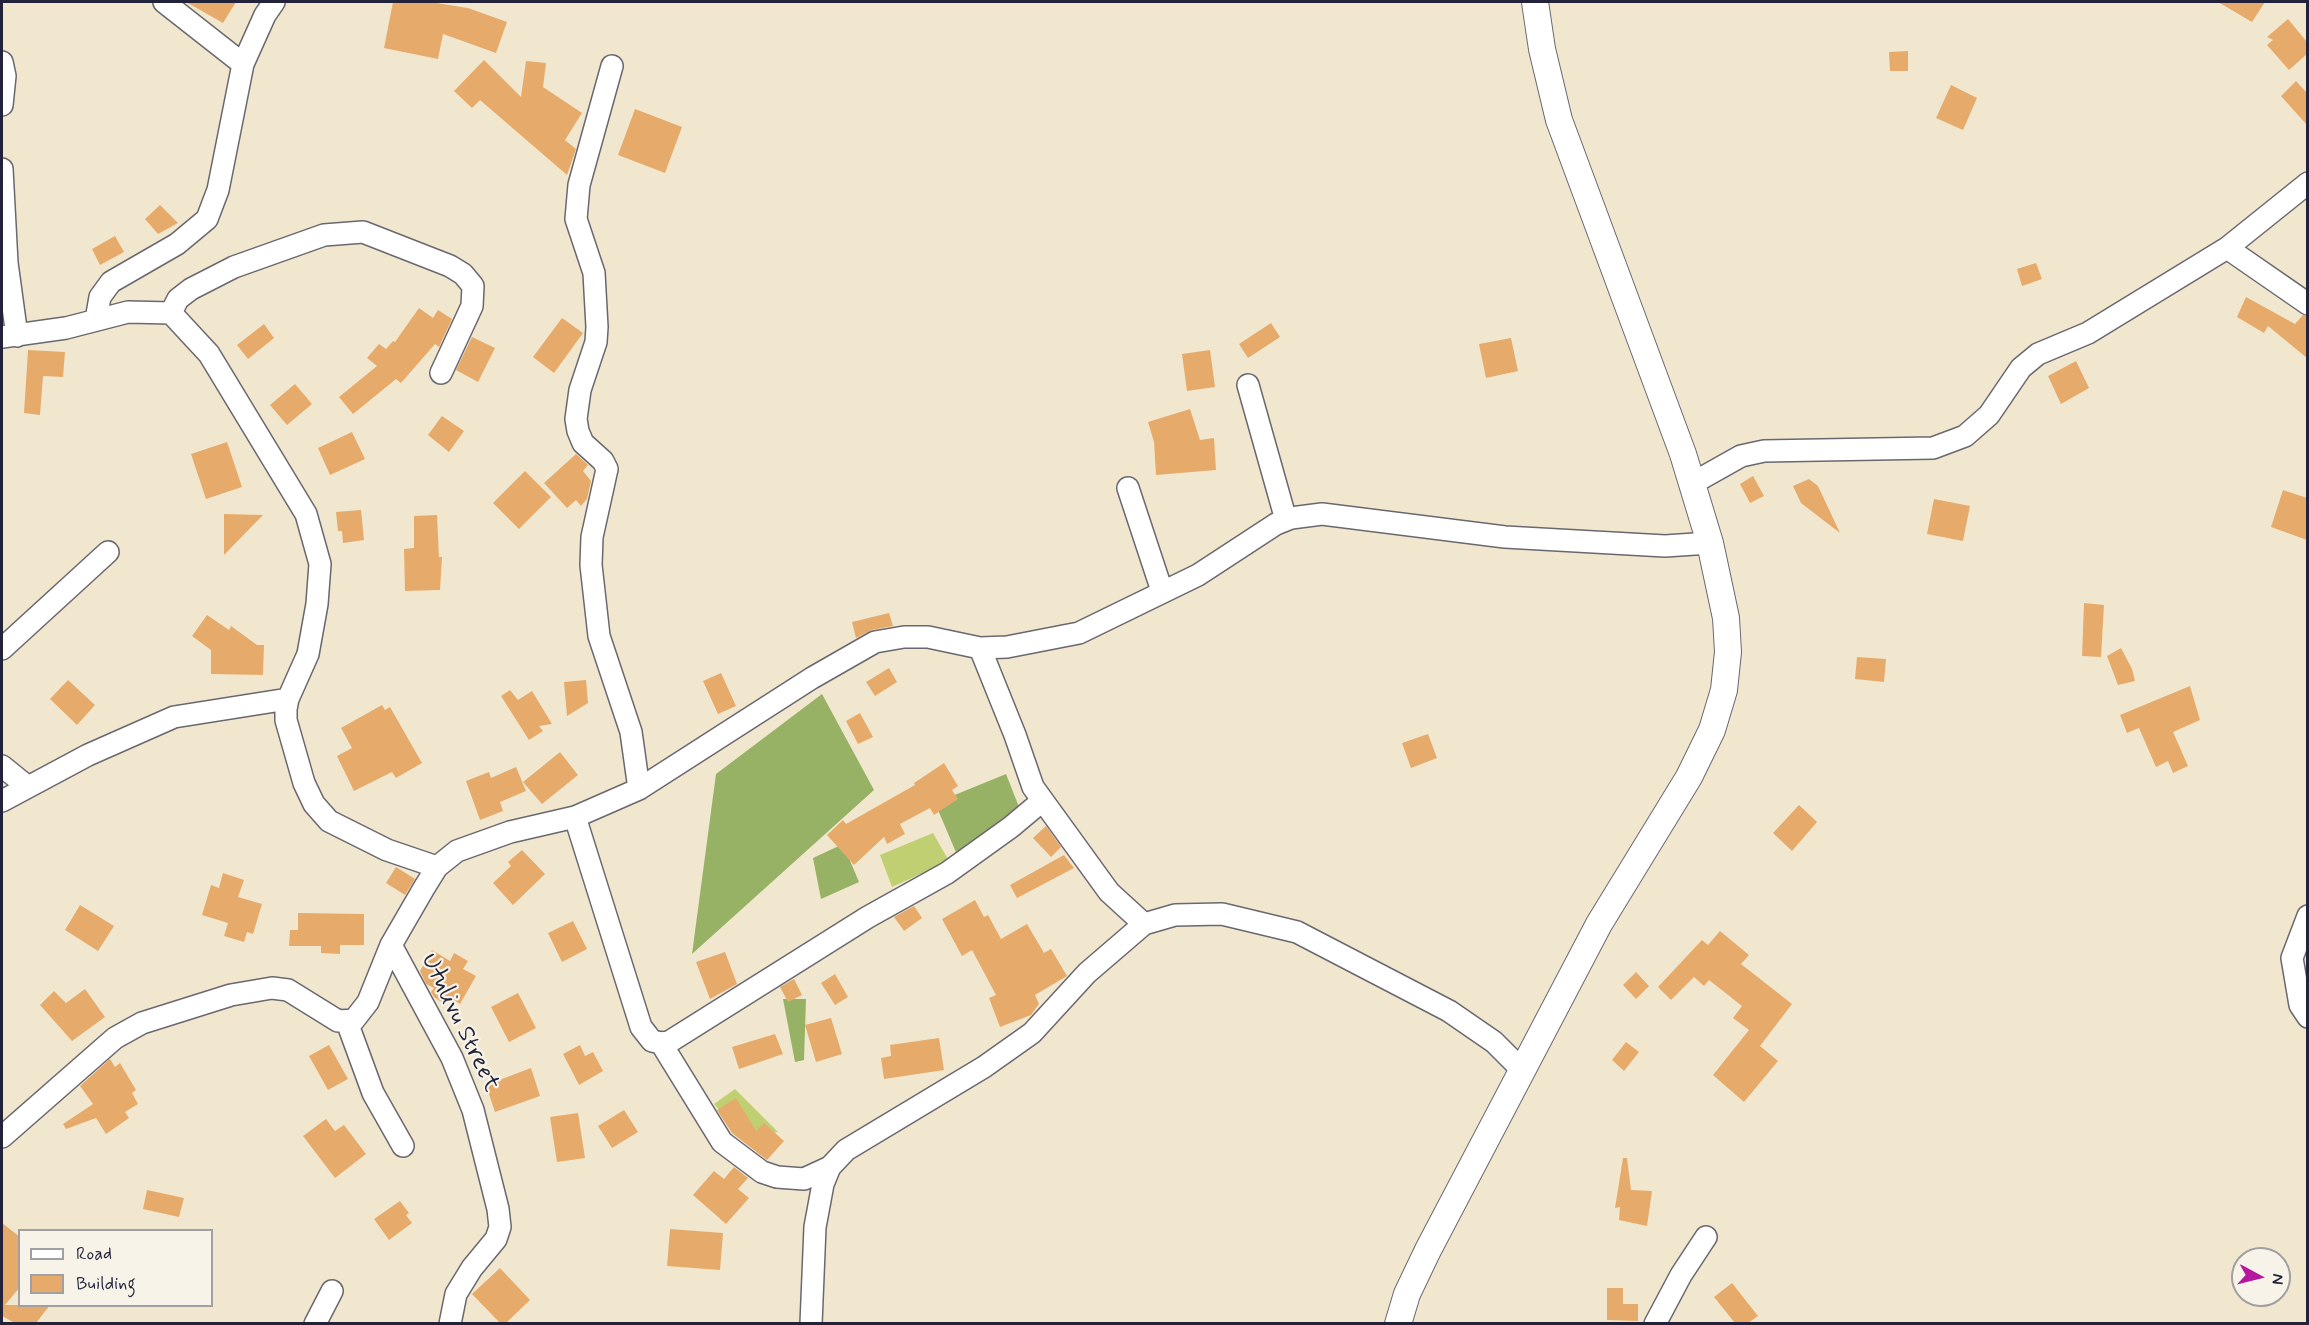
<!DOCTYPE html>
<html>
<head>
<meta charset="utf-8">
<style>
  body { margin:0 }
  #map { position:relative; width:2309px; height:1325px; overflow:hidden; background:#f1e7cf; font-family:Mynerve,sans-serif }
  canvas { display:block }
  .frame { position:absolute; inset:0; border:3px solid #22223b; pointer-events:none }
  .legend { position:absolute; left:18px; top:1229px; width:195px; height:78px; box-sizing:border-box; background:#f7f3e8; border:2px solid #a29fa3; margin:0; padding:8px 10px; list-style:none; font-size:18px; color:#22223b }
  .legend li { display:flex; align-items:center; gap:12px; height:30px }
  .legend b { width:30px; border:2px solid #a29fa3 }
  .north { position:absolute; left:2231px; top:1247px; width:60px; height:60px; box-sizing:border-box; background:#f7f3e8; border:2px solid #a29fa3; border-radius:50%; rotate:97deg; font-size:16px; font-weight:700; line-height:24px; text-align:center; color:#22223b }
  .north::after { content:''; display:block; margin:auto; width:21px; height:27px; background:#b5179e; clip-path:polygon(50% 0,100% 100%,50% 72%,0 100%) }
</style>
</head>
<body>
<div id="map">
<canvas width="2309" height="1325"></canvas>
<div class="frame"></div>
<ul class="legend">
<li><b style="height:8px;background:#fff"></b>Road</li>
<li><b style="height:16px;background:#e6ab6b"></b>Building</li>
</ul>
<div class="north">N</div>
</div>
<script>
const ctx = document.querySelector('canvas').getContext('2d');
ctx.lineJoin = 'round';
function paint(path, color) { ctx.fillStyle = color; ctx.fill(path, 'evenodd'); }
const poly = rows => new Path2D(rows.map(r => 'M' + r).join(''));
function strokePath(path, color, width, dash) { ctx.strokeStyle = color; ctx.lineWidth = width; ctx.lineCap = dash ? 'butt' : 'round'; ctx.setLineDash(dash || []); ctx.stroke(path); }
function drawText(font, color, halo, rows, align = 'center') {
  ctx.font = font + ' Mynerve,sans-serif'; ctx.lineWidth = 4.5; ctx.setLineDash([]); ctx.textBaseline = 'middle'; ctx.strokeStyle = halo; ctx.fillStyle = color; for (const [text, x, y, turn = 0] of rows) {
    ctx.save(); ctx.translate(x, y); ctx.rotate((+turn || 0) * Math.PI / 180); ctx.textAlign = isNaN(turn) ? turn : align; if (halo) ctx.strokeText(text, 0, 0); ctx.fillText(text, 0, 0); ctx.restore();
  }
}
paint(poly([
  [933,833,949,861,892,887,880,855],
  [735,1089,778,1132,743,1138,714,1104]
]), '#bfcf72');
paint(poly([
  [822,694,874,790,692,954,716,774],
  [1006,774,1021,812,961,864,935,803],
  [843,844,859,882,821,899,813,858],
  [783,999,806,999,804,1060,795,1062]
]), '#97b264');
paint(poly([
  [186,2,236,2,223,23],
  [393,2,430,2,468,8,507,22,496,53,443,34,438,59,384,48],
  [2218,2,2265,2,2252,22],
  [2288,19,2307,42,2307,54,2289,70,2267,45,2273,40,2267,37],
  [1908,51,1908,71,1890,71,1889,52],
  [484,60,521,97,526,61,546,63,543,87,582,113,565,140,576,149,567,175,480,100,472,108,454,91],
  [2296,81,2307,93,2307,125,2281,96],
  [1951,85,1977,98,1963,130,1936,118],
  [635,109,682,127,665,173,618,155],
  [160,205,178,223,158,234,145,219],
  [115,236,124,252,100,265,92,249],
  [2036,263,2042,279,2022,286,2017,269],
  [2246,297,2295,324,2303,315,2307,317,2307,358,2268,326,2264,333,2237,317],
  [419,308,433,318,438,310,452,319,439,347,435,344,401,383,396,379,353,414,339,397,377,366,367,358,379,344,386,349,393,341,395,342],
  [562,318,583,333,554,373,533,357],
  [1271,323,1280,337,1248,358,1239,344],
  [264,324,274,338,248,359,237,345],
  [472,337,495,348,478,382,456,370],
  [1511,338,1518,371,1486,378,1479,344],
  [28,350,65,352,63,377,43,376,40,415,24,413],
  [1210,350,1215,387,1187,391,1182,354],
  [2076,361,2089,388,2061,404,2048,376],
  [295,384,312,404,287,425,270,405],
  [1190,409,1200,440,1214,438,1216,470,1156,475,1154,442,1148,422],
  [442,416,464,431,449,452,428,435],
  [352,432,365,459,330,475,318,448],
  [227,442,242,487,206,499,191,454],
  [576,454,588,465,583,471,591,481,587,499,581,506,576,500,567,508,544,483],
  [525,471,551,497,519,529,493,503],
  [1753,476,1764,496,1750,503,1740,484],
  [1809,479,1818,486,1840,533,1801,503,1793,486],
  [2283,490,2307,498,2307,540,2271,527],
  [1934,499,1970,506,1963,541,1927,534],
  [361,510,364,540,343,543,342,531,338,531,336,512],
  [224,514,263,515,224,555],
  [437,515,439,557,442,557,440,590,405,591,404,549,414,548,414,516],
  [2084,603,2104,605,2101,657,2082,656],
  [889,613,893,626,872,630,856,638,852,622],
  [207,615,229,630,231,626,257,645,264,645,263,675,211,674,211,650,192,636],
  [2121,648,2132,669,2135,681,2118,685,2107,656],
  [1857,657,1886,659,1884,682,1855,679],
  [889,668,897,682,875,696,866,682],
  [721,673,736,706,718,714,703,681],
  [68,680,95,705,77,725,50,699],
  [586,680,588,703,567,716,564,682],
  [2190,686,2200,720,2173,732,2188,766,2173,773,2168,761,2156,767,2139,728,2127,733,2120,715],
  [510,690,518,700,532,691,552,724,539,726,543,731,529,740,501,696],
  [382,705,385,710,390,707,422,763,396,778,392,772,354,791,337,756,352,748,341,728],
  [860,713,873,737,858,744,846,721],
  [1428,734,1437,758,1411,768,1402,743],
  [560,752,578,775,542,804,523,782],
  [944,763,958,786,952,790,958,799,934,815,930,808,900,824,905,834,887,844,884,837,854,865,827,835,843,820,846,824,915,785,914,783],
  [516,767,526,791,500,802,503,811,480,820,466,781,489,772,491,778],
  [1799,805,1817,822,1792,851,1773,833],
  [1046,826,1061,847,1051,857,1033,838],
  [522,850,545,874,513,905,493,883,511,866,508,862],
  [1064,855,1074,868,1017,898,1010,885],
  [396,867,415,879,405,895,386,883],
  [223,873,244,880,238,897,262,904,253,934,247,932,244,942,224,936,228,923,202,915,211,885,219,888],
  [975,900,984,917,988,915,1001,939,1027,924,1044,953,1051,949,1067,976,1035,995,1039,1004,1031,1015,1000,1027,989,998,996,995,972,950,962,956,942,919],
  [80,905,114,926,98,951,65,930],
  [914,906,922,918,904,931,894,917],
  [298,913,364,914,364,945,340,945,340,954,321,953,321,946,289,946,290,930,298,930],
  [573,921,587,949,562,962,548,933],
  [1720,931,1749,955,1741,964,1792,1004,1760,1046,1778,1061,1744,1102,1713,1075,1749,1030,1733,1018,1742,1006,1709,980,1704,986,1694,977,1671,1000,1658,987,1702,940,1708,945],
  [432,950,450,961,454,953,468,961,463,969,476,976,460,1004,447,996,443,1003,434,997,431,992,434,988,426,984,420,971],
  [725,952,737,984,710,999,696,962],
  [1636,972,1649,986,1636,999,1623,985],
  [835,974,848,997,835,1005,821,983],
  [794,979,802,995,788,1002,780,987],
  [85,989,105,1017,72,1041,40,1005,54,991,66,1003],
  [518,993,536,1028,509,1042,491,1007],
  [831,1018,842,1054,816,1062,805,1025],
  [775,1034,783,1054,739,1069,732,1047],
  [939,1038,944,1070,884,1079,881,1058,891,1056,890,1045],
  [1626,1042,1639,1052,1624,1071,1612,1060],
  [329,1045,348,1079,328,1090,309,1056],
  [580,1045,585,1056,593,1052,603,1071,579,1085,563,1054],
  [110,1059,115,1067,120,1063,136,1090,132,1093,138,1104,125,1112,129,1118,106,1134,96,1118,66,1129,63,1124,93,1104,80,1086],
  [531,1068,540,1096,495,1112,486,1085],
  [736,1098,756,1131,764,1123,784,1141,767,1160,732,1133,717,1110],
  [624,1110,638,1132,612,1148,598,1126],
  [578,1113,585,1158,557,1162,550,1117],
  [326,1119,335,1131,344,1125,366,1154,335,1178,303,1136],
  [1623,1158,1627,1158,1631,1190,1652,1191,1647,1226,1619,1220,1620,1207,1615,1208],
  [734,1167,748,1178,738,1189,749,1198,726,1224,693,1195,714,1171,724,1179],
  [147,1190,184,1198,179,1217,143,1209],
  [400,1201,409,1213,406,1215,412,1223,389,1240,374,1219],
  [2,1223,20,1237,20,1287,5,1305,50,1305,36,1323,15,1323,2,1316],
  [670,1229,723,1233,720,1270,667,1266],
  [500,1268,530,1300,506,1323,500,1323,472,1294],
  [1732,1283,1758,1316,1748,1323,1735,1323,1714,1297],
  [1607,1288,1623,1288,1623,1304,1638,1304,1638,1321,1607,1320]
]), '#e6ab6b');
const minor = poly([
  [164,2,243,64],
  [2,62,5,76,2,105],
  [612,66,579,185,576,219,594,273,597,327,596,342,580,390,576,419,578,431,583,443,603,461,607,469,592,537,591,565,599,636,631,732,639,789],
  [2,169,7,263,17,336],
  [2227,248,2308,304],
  [171,313,178,299,191,289,234,267,324,235,363,232,450,266,463,274,473,286,472,306,441,373],
  [96,320,100,297,111,282,177,244,207,219,218,190,243,64,265,15,274,2],
  [2,337,66,328,128,312,171,313,209,354,306,514,320,564,317,604,308,654,288,699,286,709,286,720,304,783,314,804,329,821,387,850,437,867],
  [1248,385,1286,520],
  [1693,483,1741,456,1764,451,1933,448,1965,436,1989,415,2021,368,2038,354,2088,333,2227,248,2308,183],
  [1128,488,1162,591],
  [980,648,1015,735,1033,787,1109,892,1144,924],
  [2,649,108,552],
  [2,766,28,787],
  [2,801,88,755,174,717,288,699],
  [575,817,641,1027,652,1041,661,1043,669,1042,868,917,947,873,1011,827,1042,801],
  [2308,916,2292,958,2300,1005,2308,1017],
  [391,945,452,1058,473,1110,498,1209,500,1227,496,1239,472,1268,456,1294,450,1324],
  [347,1022,373,1093,403,1146],
  [661,1043,722,1142,762,1172,777,1177,804,1179,830,1167],
  [2,1137,115,1038,142,1023,231,995,272,988,288,990,338,1021,354,1020,368,1002,391,945,424,888,437,867,457,851,510,832,575,817,639,789,812,678,875,642,904,637,928,637,980,648,1007,647,1079,633,1198,575,1276,524,1291,518,1322,514,1505,537,1665,546,1710,543],
  [315,1324,332,1291],
  [811,1324,815,1227,823,1184,830,1167,846,1150,984,1067,1032,1033,1087,973,1144,924,1175,915,1222,914,1297,932,1449,1011,1494,1042,1522,1070],
  [1655,1324,1681,1275,1706,1237]
]);
const tertiary = poly([
  [1398,1324,1407,1294,1428,1250,1599,924,1689,777,1712,730,1724,690,1728,652,1726,618,1710,543,1683,454,1559,120,1542,49,1535,2]
]);
strokePath(minor, '#6a676f', 24);
strokePath(tertiary, '#6a676f', 28);
strokePath(minor, '#fff', 21);
strokePath(tertiary, '#fff', 26);
drawText('24px', '#22223b', '#f7f3e8', [
  ["Utulivu Street",459,1023,64]
]);
</script>
</body>
</html>
